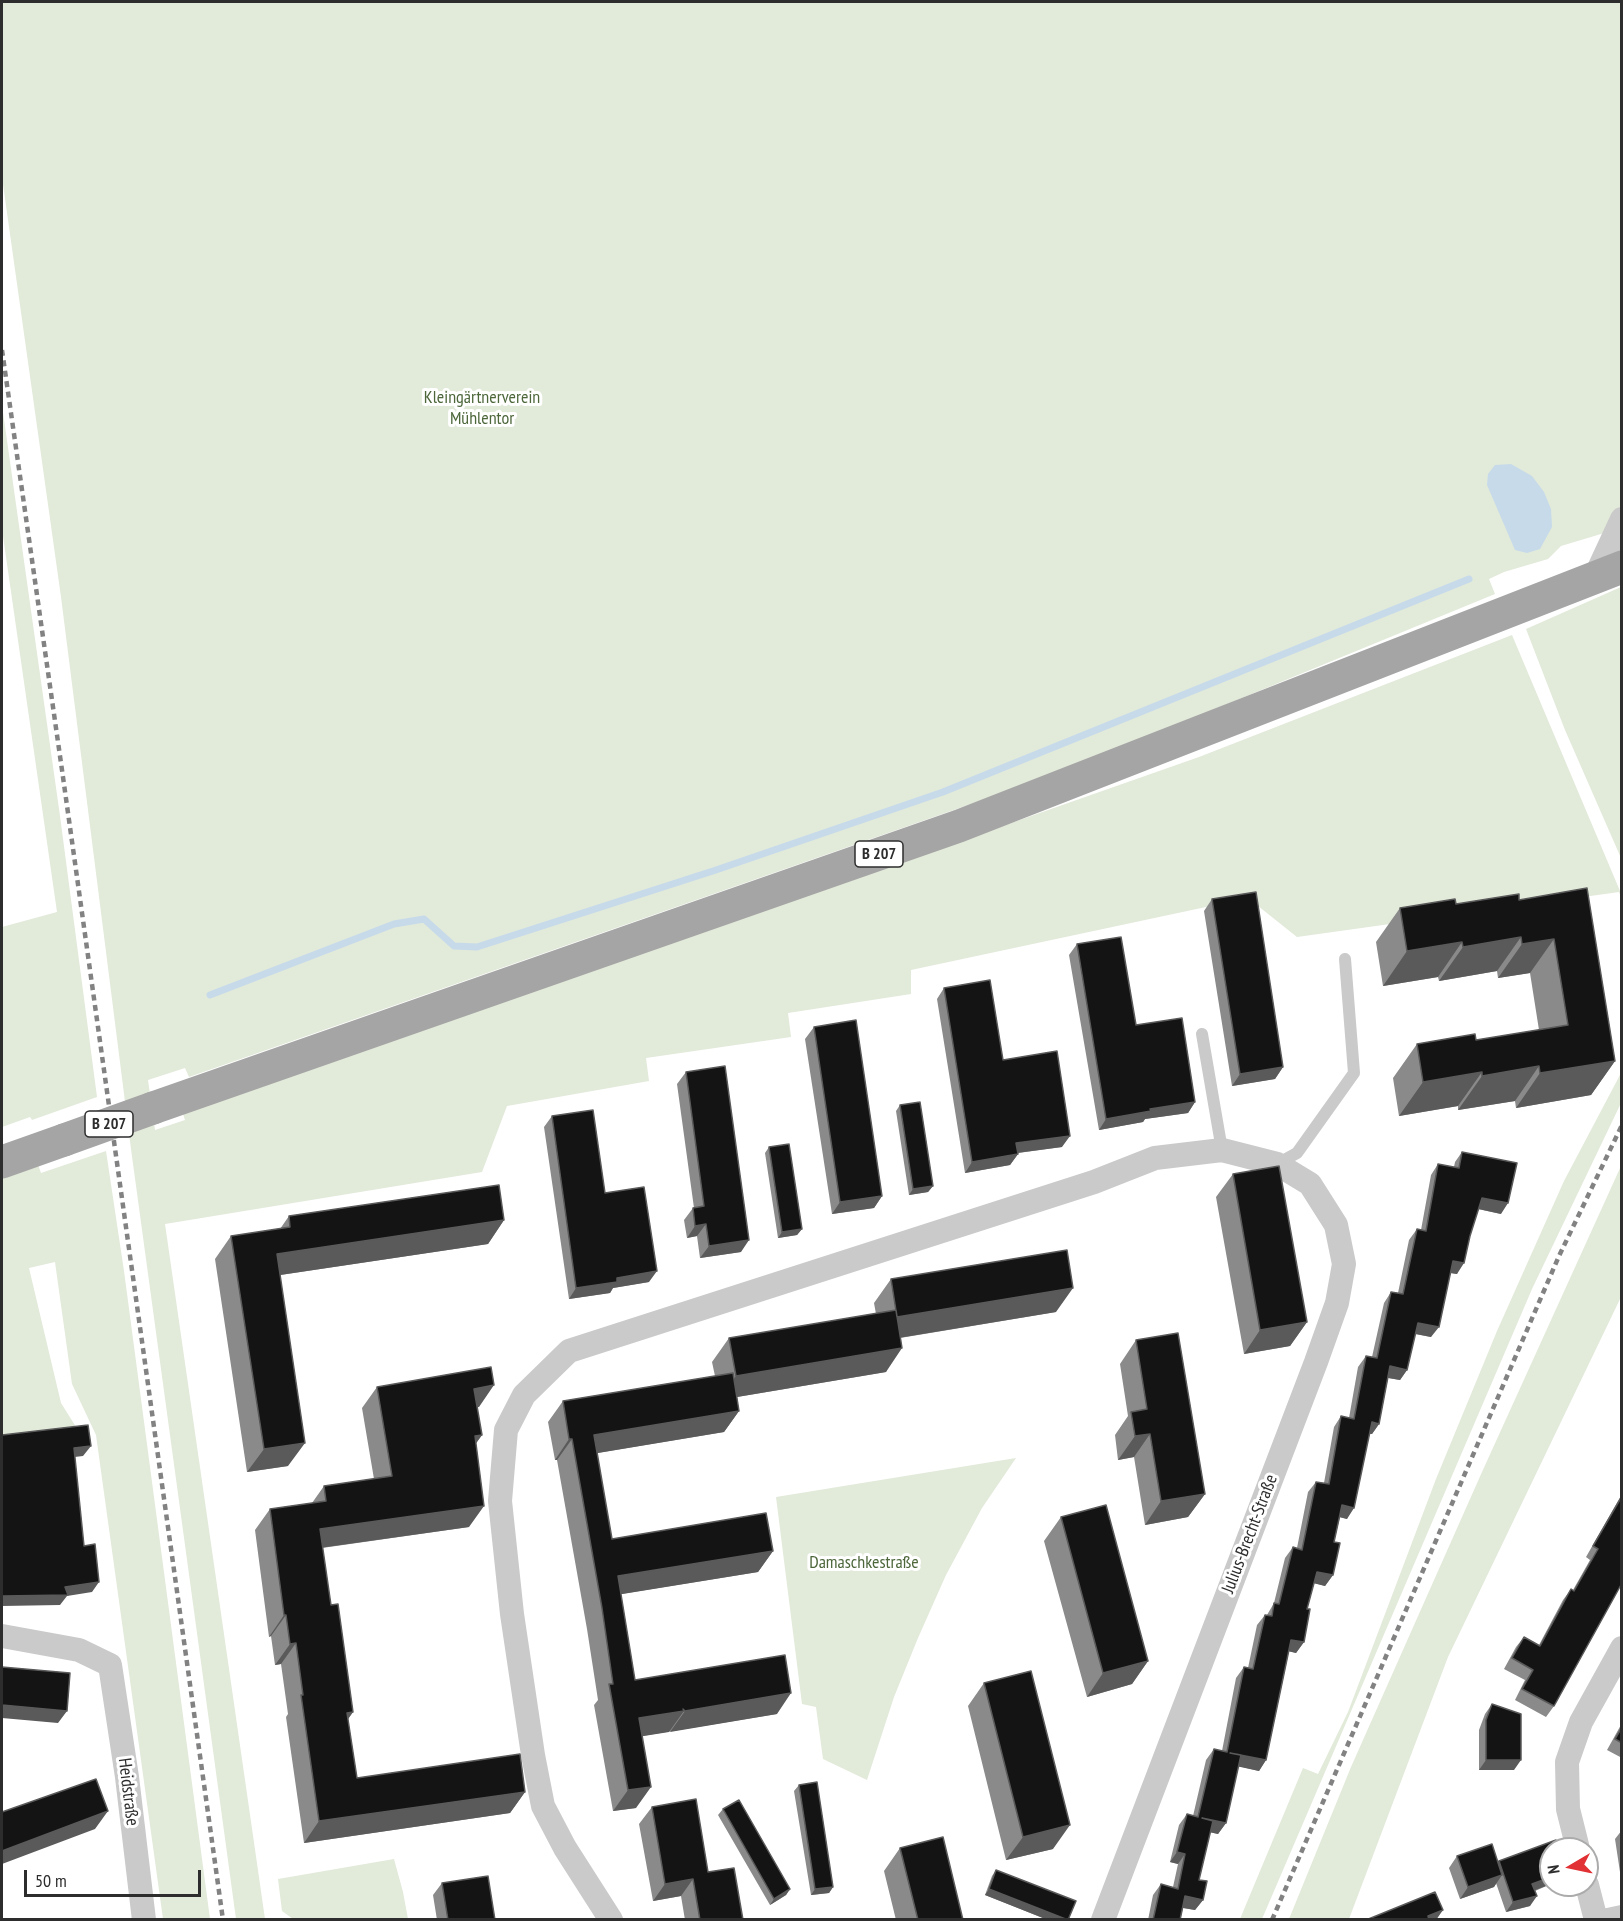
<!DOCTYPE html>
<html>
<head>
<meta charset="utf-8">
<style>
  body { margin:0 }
  #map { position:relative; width:1623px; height:1921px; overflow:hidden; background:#fff; font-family:"PT Sans Narrow",sans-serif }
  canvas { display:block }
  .frame { position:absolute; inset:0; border:3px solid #2d2d2d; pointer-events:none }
  .north { position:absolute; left:1539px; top:1837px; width:60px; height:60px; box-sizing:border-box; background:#fff; border:2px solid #ababab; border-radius:50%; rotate:261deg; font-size:16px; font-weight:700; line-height:24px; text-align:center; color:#2d2d2d }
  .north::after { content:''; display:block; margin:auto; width:21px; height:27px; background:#e13134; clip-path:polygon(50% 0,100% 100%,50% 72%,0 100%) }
  .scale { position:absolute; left:24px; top:1870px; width:177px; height:27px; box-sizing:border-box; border:3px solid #2d2d2d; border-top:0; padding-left:8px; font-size:18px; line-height:21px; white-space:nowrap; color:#2d2d2d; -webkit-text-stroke:4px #fff; paint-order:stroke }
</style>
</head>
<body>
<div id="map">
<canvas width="1623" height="1921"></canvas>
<div class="frame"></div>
<div class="north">N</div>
<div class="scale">50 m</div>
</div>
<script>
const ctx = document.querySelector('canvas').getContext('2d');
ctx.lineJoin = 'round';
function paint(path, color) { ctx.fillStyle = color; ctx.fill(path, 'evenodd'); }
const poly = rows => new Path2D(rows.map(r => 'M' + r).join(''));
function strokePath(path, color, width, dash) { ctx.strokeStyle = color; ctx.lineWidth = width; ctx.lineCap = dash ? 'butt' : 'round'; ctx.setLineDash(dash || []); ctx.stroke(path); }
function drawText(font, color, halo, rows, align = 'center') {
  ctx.font = font + ' "PT Sans Narrow",sans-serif'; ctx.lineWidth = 6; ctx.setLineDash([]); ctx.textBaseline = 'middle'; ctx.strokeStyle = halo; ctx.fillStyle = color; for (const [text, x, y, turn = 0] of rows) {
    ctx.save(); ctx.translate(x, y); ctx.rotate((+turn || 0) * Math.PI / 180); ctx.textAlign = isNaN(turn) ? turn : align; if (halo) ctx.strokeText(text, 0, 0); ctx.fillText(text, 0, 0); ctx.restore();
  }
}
paint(poly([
  [2,2,1621,2,1621,528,1561,546,1548,559,1504,572,1489,579,1495,594,1057,774,189,1077,185,1068,148,1080,155,1130,185,1120,183,1114,1199,757,1512,635,1620,891,1621,891,1621,897,1619,892,1297,937,1248,898,911,970,911,994,788,1013,791,1037,646,1058,649,1081,507,1106,482,1172,165,1224,265,1919,236,1919,131,1149,61,597,2,177],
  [2,405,60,816,97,1097,32,1120,30,1117,2,1127,2,927,57,912,2,529],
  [1621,587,1621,858,1565,730,1526,629],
  [1621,1073,1621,1103,1532,1289,1262,1919,1240,1919,1303,1768,1318,1774,1348,1712,1436,1479,1497,1331,1564,1181],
  [106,1151,124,1271,210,1919,163,1919,96,1435,72,1384,55,1262,29,1268,61,1403,81,1435,2,1445,2,1178,38,1165,41,1173],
  [1621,1166,1621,1297,1448,1657,1349,1919,1289,1919,1351,1767,1482,1472],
  [1016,1458,982,1508,946,1575,918,1638,894,1697,867,1780,823,1759,816,1707,802,1704,776,1497],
  [394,1859,403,1892,408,1919,293,1919,282,1911,278,1879]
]), '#e2eada');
paint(poly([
  [1511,464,1532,476,1544,492,1551,509,1552,527,1540,549,1527,553,1515,550,1487,485,1488,474,1495,465]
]), '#c7daea');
strokePath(poly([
  [210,995,394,924,424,919,454,946,477,947,716,870,943,792,1469,579]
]), '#c7daea', 7);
strokePath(poly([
  [1202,1034,1222,1150],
  [1277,1164,1297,1153,1354,1073,1345,959]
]), '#cacaca', 12);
strokePath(poly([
  [1595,577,1622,519],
  [2,1636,79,1650,110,1665,127,1777,144,1920],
  [1578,1849,1568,1809,1567,1762,1581,1722,1622,1648],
  [1587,1885,1596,1920],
  [611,1920,565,1848,543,1806,533,1755,512,1614,500,1501,506,1430,524,1395,569,1351,1094,1182,1155,1158,1222,1150,1277,1164,1310,1184,1336,1225,1344,1264,1337,1303,1316,1362,1103,1920],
  [1608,1920,1622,1917]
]), '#cacaca', 24);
strokePath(poly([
  [153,1108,959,826,1622,567],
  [2,1162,64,1140]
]), '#a5a5a5', 33);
strokePath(poly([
  [2,350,62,770,223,1920],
  [1272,1920,1559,1256,1622,1125]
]), '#828282', 4.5, [6, 4.5]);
strokePath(poly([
  [64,1140,153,1108]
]), '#a5a5a5', 33);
paint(poly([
  [1587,888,1615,1061,1591,1095,1516,1108,1515,1101,1458,1110,1458,1106,1399,1116,1393,1078,1417,1044,1476,1040,1539,1030,1530,973,1498,978,1497,971,1439,981,1438,977,1383,986,1376,942,1400,908,1519,900],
  [1212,899,1283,1067,1275,1079,1232,1086,1204,911],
  [1077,944,1136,1025,1195,1102,1188,1113,1145,1119,1143,1122,1099,1130,1069,955],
  [944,988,1003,1060,1062,1147,1018,1153,1018,1154,1010,1165,965,1173,937,999],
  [814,1027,882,1196,874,1208,832,1214,805,1039],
  [686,1072,741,1252,700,1258,697,1236,687,1238,684,1220,693,1208,694,1208,677,1084],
  [900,1105,933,1186,928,1192,909,1195,896,1111],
  [552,1116,649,1282,613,1288,610,1293,569,1299,544,1127],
  [769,1147,802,1229,797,1235,778,1238,765,1153],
  [1462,1152,1501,1214,1478,1209,1457,1274,1450,1273,1431,1337,1415,1334,1407,1370,1400,1380,1388,1378,1379,1424,1372,1434,1369,1434,1347,1519,1340,1517,1334,1542,1333,1575,1325,1586,1314,1583,1307,1609,1304,1642,1296,1653,1289,1651,1266,1760,1259,1771,1238,1766,1226,1823,1218,1834,1210,1832,1199,1880,1203,1900,1195,1910,1183,1908,1180,1920,1148,1920,1153,1895,1161,1884,1173,1887,1178,1864,1170,1862,1179,1825,1187,1814,1193,1816,1206,1760,1214,1749,1222,1751,1236,1678,1244,1667,1248,1668,1257,1625,1265,1615,1267,1615,1274,1603,1285,1558,1293,1547,1297,1548,1308,1492,1316,1482,1324,1483,1334,1427,1341,1416,1349,1418,1358,1367,1366,1356,1372,1357,1384,1303,1391,1292,1398,1293,1409,1240,1417,1229,1421,1230,1431,1175,1438,1164,1454,1167,1455,1162],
  [1233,1174,1307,1322,1290,1346,1244,1354,1216,1197],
  [289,1216,504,1220,488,1244,280,1275,288,1466,247,1472,215,1259,231,1236,280,1229],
  [891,1279,1056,1312,900,1338,886,1372,737,1397,739,1411,724,1432,597,1453,612,1539,773,1551,758,1572,621,1594,635,1680,777,1714,642,1736,636,1808,613,1811,594,1705,598,1700,587,1629,557,1460,555,1460,548,1422,563,1401,715,1376,712,1362,729,1338,876,1314,874,1303],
  [1136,1340,1205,1494,1188,1517,1145,1525,1134,1457,1118,1460,1115,1435,1128,1416,1120,1364],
  [377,1387,479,1407,477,1407,482,1435,476,1443,469,1527,322,1548,331,1605,353,1712,348,1719,357,1778,525,1792,510,1813,304,1843,286,1717,288,1714,281,1664,275,1665,271,1636,269,1637,255,1530,270,1509,312,1503,324,1486,374,1479,362,1408],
  [1622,1494,1622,1583,1554,1706,1546,1717,1515,1700,1525,1680,1504,1669,1516,1647,1524,1637,1539,1645,1563,1600,1571,1589,1573,1590,1590,1560,1586,1557],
  [1061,1517,1148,1661,1132,1684,1087,1697,1044,1541],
  [984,1683,1053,1849,1006,1860,968,1706],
  [1492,1704,1514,1770,1479,1770,1479,1730,1485,1714],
  [1622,1723,1622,1758,1607,1750],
  [799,1785,833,1887,829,1893,811,1895,794,1791],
  [652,1807,708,1872,743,1920,685,1920,681,1896,653,1901,639,1824],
  [723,1809,790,1889,786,1895,770,1905,718,1815],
  [1622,1830,1622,1872,1620,1872,1615,1839],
  [900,1848,963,1920,896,1920,884,1871],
  [1457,1856,1498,1863,1499,1861,1551,1884,1535,1891,1530,1906,1506,1912,1496,1883,1494,1887,1460,1899,1449,1868],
  [996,1870,1068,1920,1048,1920,985,1895,992,1876],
  [442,1883,495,1920,437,1920,433,1895]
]), '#8a8a8a');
paint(poly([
  [1521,937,1497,971,1439,981,1463,947],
  [1554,939,1530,973,1498,978,1522,944],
  [1462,942,1438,977,1383,986,1407,951],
  [1615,1061,1591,1095,1516,1108,1540,1073],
  [1539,1066,1515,1101,1458,1110,1482,1076],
  [1283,1067,1275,1079,1232,1086,1240,1074],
  [1482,1072,1458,1106,1399,1116,1423,1082],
  [1195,1102,1188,1113,1145,1119,1143,1122,1099,1130,1106,1119,1150,1109],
  [1070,1136,1062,1147,1009,1154,1016,1143],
  [1018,1154,1010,1165,965,1173,972,1162],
  [933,1186,928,1192,909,1195,913,1189],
  [882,1196,874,1208,832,1214,840,1202],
  [1482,1198,1508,1203,1501,1214,1474,1208],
  [504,1220,488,1244,260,1278,277,1254],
  [706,1224,697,1236,687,1238,695,1226],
  [802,1229,797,1235,778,1238,782,1232],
  [749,1240,741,1252,700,1258,709,1246],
  [1453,1261,1464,1263,1457,1274,1445,1272],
  [657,1271,649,1282,613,1288,610,1293,569,1299,576,1288,617,1278],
  [1073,1288,1056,1312,880,1341,897,1317],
  [1307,1322,1290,1346,1244,1354,1260,1330],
  [1418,1323,1439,1327,1431,1337,1411,1333],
  [902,1348,886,1372,719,1400,736,1376],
  [1390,1366,1407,1370,1400,1380,1383,1377],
  [494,1385,479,1407,459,1410,474,1389],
  [739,1411,724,1432,580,1456,594,1435],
  [1372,1422,1379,1424,1372,1434,1364,1433],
  [1150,1434,1134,1457,1118,1460,1135,1436],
  [482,1435,467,1456,475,1436],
  [569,1439,572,1439,557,1460,555,1460],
  [305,1443,288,1466,247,1472,264,1449],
  [91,1446,83,1456,66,1458,74,1448],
  [1205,1494,1188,1517,1145,1525,1161,1501],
  [1342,1505,1354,1508,1347,1519,1335,1516],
  [484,1506,469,1527,305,1550,320,1529],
  [773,1551,758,1572,604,1597,618,1576],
  [1317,1572,1333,1575,1325,1586,1309,1582],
  [99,1582,92,1592,67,1596,60,1605,2,1606,2,1596],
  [284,1615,286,1615,271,1636,269,1637],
  [1291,1640,1304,1642,1296,1653,1283,1650],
  [296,1643,281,1664,275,1665,290,1644],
  [1148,1661,1132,1684,1087,1697,1103,1673],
  [791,1693,777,1714,670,1732,685,1711],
  [2,1705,67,1711,58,1723,2,1718],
  [684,1711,669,1732,625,1739,639,1718],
  [353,1712,338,1733,347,1713],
  [1230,1753,1266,1760,1259,1771,1222,1763],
  [1486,1760,1521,1760,1514,1770,1479,1770],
  [651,1787,636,1808,613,1811,628,1790],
  [525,1792,510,1813,304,1843,319,1821],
  [108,1811,95,1829,2,1864,2,1851],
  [1202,1818,1226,1823,1218,1834,1195,1829],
  [1070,1825,1053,1849,1006,1860,1023,1837],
  [1177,1852,1185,1854,1178,1864,1170,1862],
  [1502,1875,1494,1887,1460,1899,1468,1887],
  [1551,1877,1551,1884,1525,1894,1532,1884],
  [693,1879,681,1896,653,1901,665,1884],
  [833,1887,829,1893,811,1895,815,1889],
  [790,1889,786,1895,770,1905,774,1899],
  [989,1889,1067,1920,1048,1920,985,1895],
  [1185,1896,1203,1900,1195,1910,1178,1907],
  [1537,1896,1530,1906,1506,1912,1513,1902],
  [1443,1910,1436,1920,1425,1920,1428,1916]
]), '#5a5a5a');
const building = poly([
  [1587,888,1615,1061,1540,1073,1539,1066,1482,1076,1482,1072,1423,1082,1417,1044,1475,1034,1476,1040,1568,1025,1554,939,1522,944,1521,937,1463,947,1462,942,1407,951,1400,908,1455,899,1456,904,1519,894,1519,900,1587,888],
  [1256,892,1283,1067,1240,1074,1212,899,1256,892],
  [1121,937,1136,1025,1182,1018,1195,1102,1150,1109,1151,1111,1106,1119,1077,944,1121,937],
  [990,980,1003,1060,1057,1051,1070,1136,1016,1143,1018,1154,972,1162,944,988,990,980],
  [856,1020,882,1196,840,1202,814,1027,856,1020],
  [725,1066,749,1240,709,1246,706,1224,695,1226,693,1208,704,1206,686,1072,725,1066],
  [920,1102,933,1186,913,1189,900,1105,920,1102],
  [593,1110,605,1193,644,1187,657,1271,617,1278,617,1282,576,1288,552,1116,593,1110],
  [789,1144,802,1229,782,1232,769,1147,789,1144],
  [1462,1152,1517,1163,1508,1203,1482,1198,1470,1236,1464,1263,1453,1261,1439,1327,1418,1323,1407,1370,1390,1366,1379,1424,1372,1422,1354,1508,1342,1505,1334,1542,1340,1543,1333,1575,1317,1572,1307,1609,1310,1609,1304,1642,1291,1640,1266,1760,1230,1753,1241,1755,1226,1823,1202,1818,1213,1821,1199,1880,1207,1881,1203,1900,1185,1896,1180,1920,1153,1920,1161,1884,1178,1889,1185,1854,1177,1852,1187,1814,1198,1817,1214,1749,1227,1752,1244,1667,1253,1669,1265,1615,1272,1616,1274,1603,1279,1604,1293,1547,1302,1550,1316,1482,1329,1484,1341,1416,1354,1419,1366,1356,1377,1358,1391,1292,1403,1294,1417,1229,1426,1231,1438,1164,1459,1168,1462,1152],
  [1279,1166,1307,1322,1260,1330,1233,1174,1279,1166],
  [499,1185,504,1220,277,1254,305,1443,264,1449,231,1236,290,1227,289,1216,499,1185],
  [1067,1250,1073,1288,897,1317,891,1279,1067,1250],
  [896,1310,902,1348,736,1376,729,1338,896,1310],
  [1178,1333,1205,1494,1161,1501,1150,1434,1135,1436,1131,1412,1147,1409,1136,1340,1178,1333],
  [491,1367,494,1385,474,1389,482,1435,475,1436,484,1506,320,1529,331,1605,338,1604,353,1712,347,1713,357,1778,520,1754,525,1792,319,1821,301,1695,303,1695,296,1643,290,1644,286,1615,284,1615,270,1509,326,1501,324,1486,392,1476,377,1387,491,1367],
  [733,1373,739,1411,594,1435,612,1539,766,1513,773,1551,618,1576,635,1680,785,1655,791,1693,685,1711,683,1709,684,1711,639,1718,651,1787,628,1790,609,1684,613,1684,602,1608,572,1439,569,1439,563,1401,733,1373],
  [88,1425,91,1446,74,1448,84,1546,95,1544,99,1582,65,1587,68,1595,2,1596,2,1435,88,1425],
  [1622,1496,1622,1583,1554,1706,1522,1689,1533,1670,1512,1658,1524,1637,1540,1646,1571,1589,1574,1591,1598,1549,1593,1546,1622,1496],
  [1106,1505,1148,1661,1103,1673,1061,1517,1106,1505],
  [2,1667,70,1673,67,1711,2,1705,2,1667],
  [1031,1671,1070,1825,1023,1837,984,1683,1031,1671],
  [1492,1704,1521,1714,1521,1760,1486,1760,1486,1720,1492,1704],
  [1622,1727,1622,1743,1615,1739,1622,1727],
  [96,1779,108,1811,2,1851,2,1812,96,1779],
  [817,1782,833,1887,815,1889,799,1785,817,1782],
  [696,1799,708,1872,734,1868,743,1920,700,1920,693,1879,665,1884,652,1807,696,1799],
  [739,1800,790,1889,774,1899,723,1809,739,1800],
  [943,1837,963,1920,918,1920,900,1848,943,1837],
  [1556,1840,1560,1849,1551,1849,1551,1877,1532,1884,1537,1896,1513,1902,1499,1861,1556,1840],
  [1492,1844,1502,1875,1468,1887,1457,1856,1492,1844],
  [996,1870,1076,1901,1068,1920,989,1889,996,1870],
  [488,1876,495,1920,448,1920,442,1883,488,1876],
  [1435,1892,1443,1910,1428,1916,1429,1920,1366,1920,1435,1892]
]);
paint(building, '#141414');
strokePath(building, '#5a5a5a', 1.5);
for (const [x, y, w] of [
  [879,854,48],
  [109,1124,48]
]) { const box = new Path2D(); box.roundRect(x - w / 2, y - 13, w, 26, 4.5); ctx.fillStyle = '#fff'; ctx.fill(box); strokePath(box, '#2d2d2d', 1.5); }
drawText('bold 16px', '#2d2d2d', null, [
  ["B 207",879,854],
  ["B 207",109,1124]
]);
drawText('18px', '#4d673b', '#fff', [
  ["Kleingärtnerverein",482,398],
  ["Mühlentor",482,419],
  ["Damaschkestraße",864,1563]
]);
drawText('18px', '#2d2d2d', '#fff', [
  ["Julius-Brecht-Straße",1250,1534,-69],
  ["Heidstraße",128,1792,83]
]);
</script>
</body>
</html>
